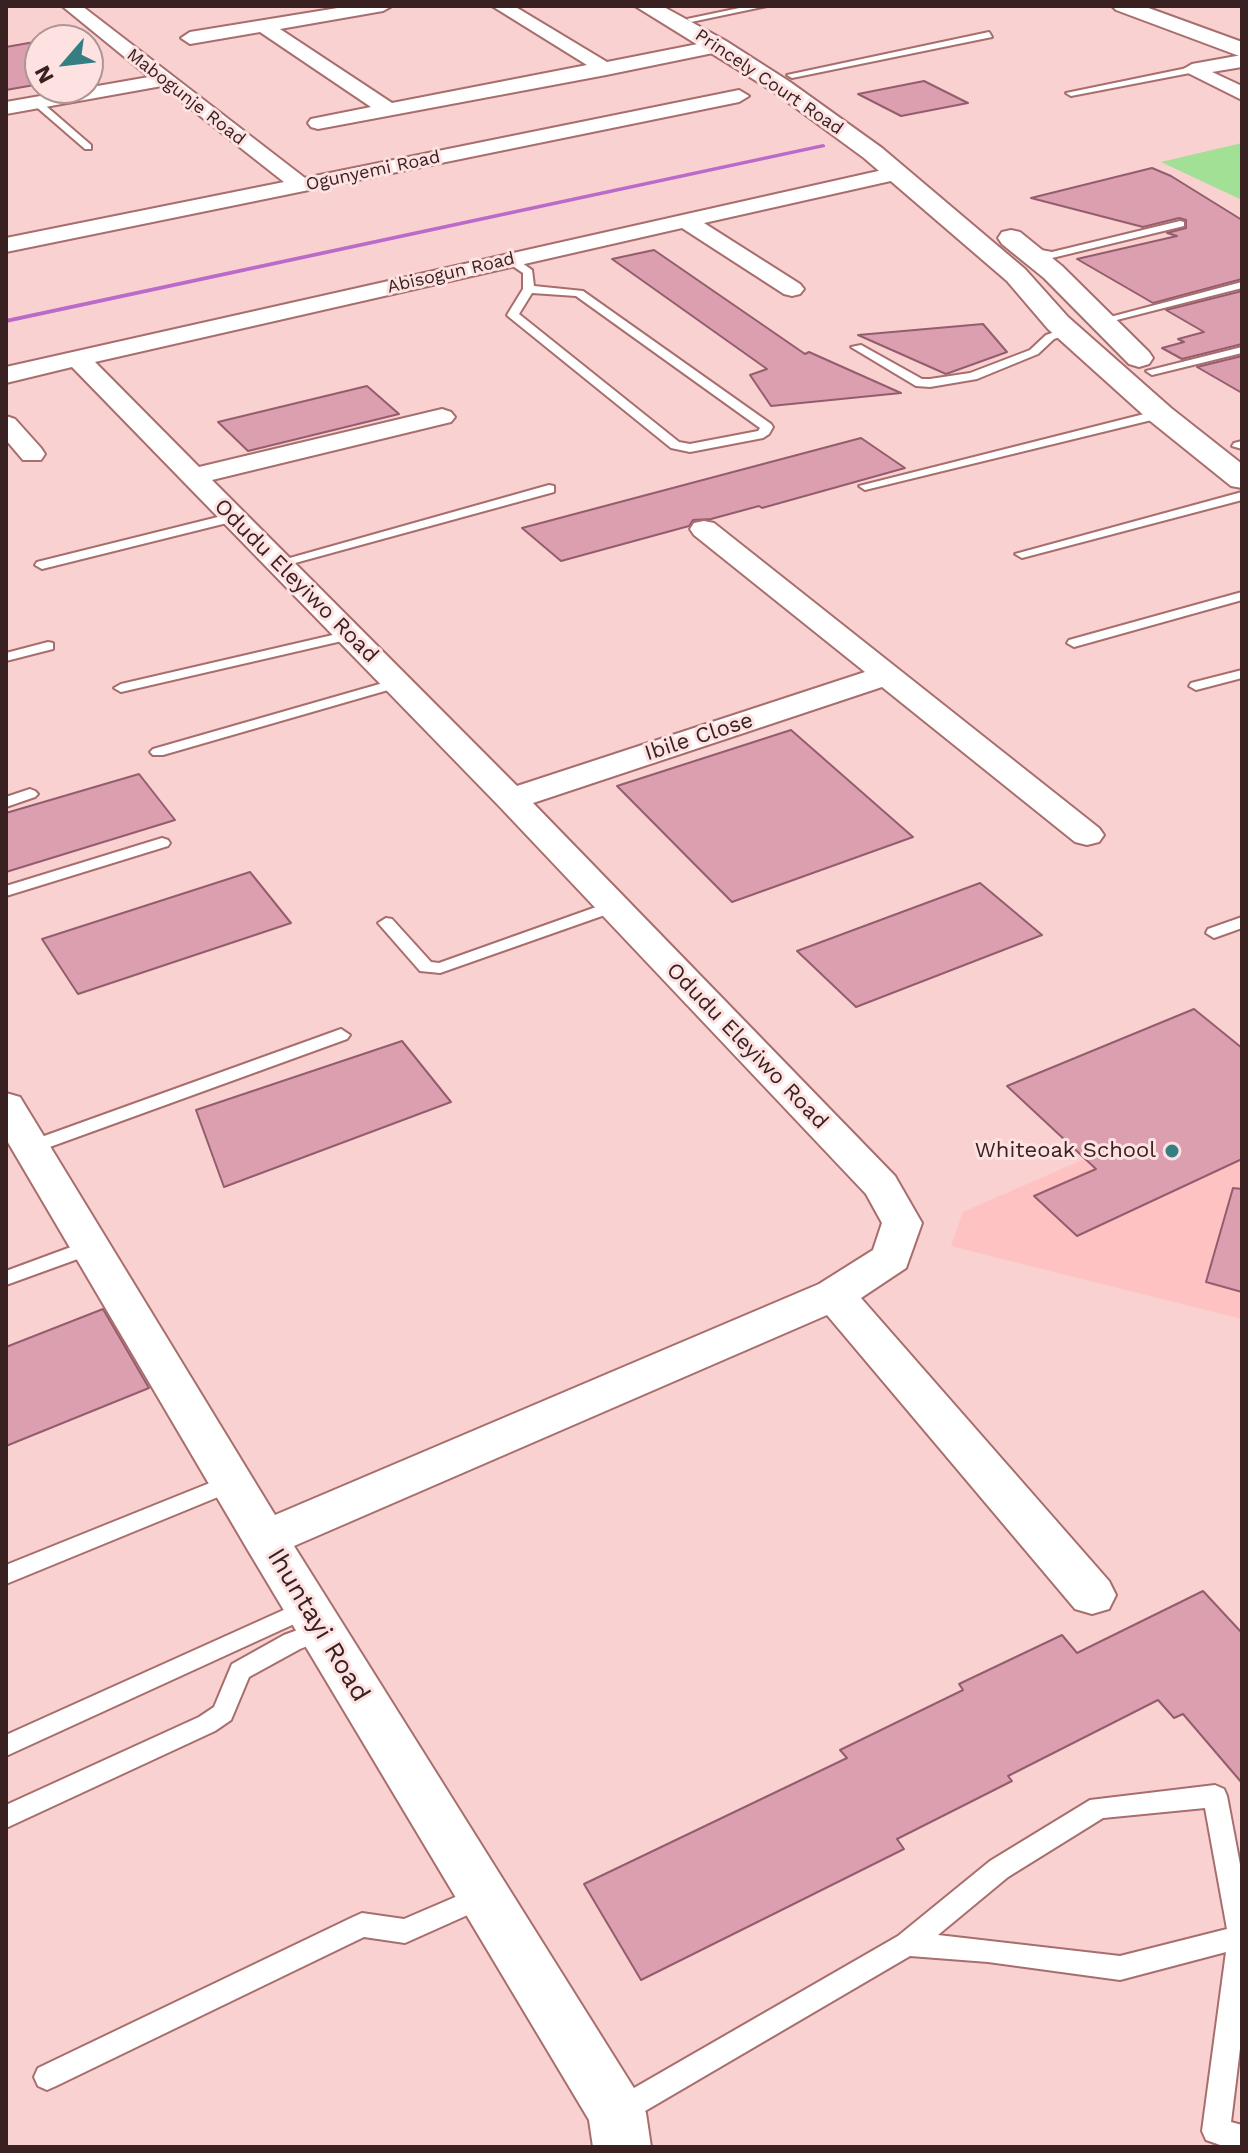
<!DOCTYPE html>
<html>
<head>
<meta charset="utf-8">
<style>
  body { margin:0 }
  #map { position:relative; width:1248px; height:2153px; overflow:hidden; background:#f9d1d0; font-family:"Work Sans",sans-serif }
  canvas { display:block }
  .frame { position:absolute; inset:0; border:8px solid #392121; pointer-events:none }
  .north { position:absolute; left:24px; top:24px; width:80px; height:80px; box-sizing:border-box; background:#fde2e1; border:2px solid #af9594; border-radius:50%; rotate:242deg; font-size:22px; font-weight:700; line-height:32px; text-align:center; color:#392121 }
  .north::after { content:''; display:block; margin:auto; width:28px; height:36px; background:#357e82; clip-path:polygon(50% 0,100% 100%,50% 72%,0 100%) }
</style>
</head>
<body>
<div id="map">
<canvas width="1248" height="2153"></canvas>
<div class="frame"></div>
<div class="north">N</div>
</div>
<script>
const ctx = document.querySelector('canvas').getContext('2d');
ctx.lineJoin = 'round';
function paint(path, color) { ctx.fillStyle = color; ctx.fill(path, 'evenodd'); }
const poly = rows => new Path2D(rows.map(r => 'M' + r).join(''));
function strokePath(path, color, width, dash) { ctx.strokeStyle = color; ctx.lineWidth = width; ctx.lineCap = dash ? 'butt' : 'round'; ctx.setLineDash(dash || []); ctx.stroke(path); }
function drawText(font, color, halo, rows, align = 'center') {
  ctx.font = font + ' "Work Sans",sans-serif'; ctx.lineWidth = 6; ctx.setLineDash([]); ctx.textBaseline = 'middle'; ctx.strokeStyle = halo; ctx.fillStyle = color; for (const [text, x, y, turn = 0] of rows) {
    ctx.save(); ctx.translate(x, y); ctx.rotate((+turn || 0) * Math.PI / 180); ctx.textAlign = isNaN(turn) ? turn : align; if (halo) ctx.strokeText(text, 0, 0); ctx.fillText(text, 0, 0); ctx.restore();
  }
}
paint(poly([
  [1242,1090,1242,1319,951,1246,963,1212]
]), '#fdc2c1');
paint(poly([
  [1242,143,1242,200,1161,162]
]), '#a1e095');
paint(poly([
  [823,144,825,145,825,147,6,323,6,319,823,144]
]), '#ba6bca');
const building = poly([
  [40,41,40,84,6,90,6,47,40,41],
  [924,81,968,103,901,116,858,94,924,81],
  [1152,168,1171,176,1242,220,1242,279,1153,303,1077,259,1177,236,1167,233,1186,228,1186,220,1179,218,1143,227,1031,198,1152,168],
  [654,250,805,354,809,352,901,393,771,406,750,375,767,369,612,259,654,250],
  [1242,291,1242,344,1182,359,1162,348,1184,342,1178,339,1204,332,1166,310,1242,291],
  [983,324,1007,352,946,374,858,335,983,324],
  [1242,356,1242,393,1197,367,1242,356],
  [367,386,399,414,248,451,218,422,367,386],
  [861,438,905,468,762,508,759,506,711,519,693,520,689,526,561,561,522,528,861,438],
  [791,730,913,837,732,902,617,786,791,730],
  [139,774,175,820,6,872,6,813,139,774],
  [250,872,291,923,78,994,42,939,250,872],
  [980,883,1042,935,856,1007,797,951,980,883],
  [1194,1009,1242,1048,1242,1159,1077,1236,1034,1196,1096,1169,1007,1086,1194,1009],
  [402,1041,451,1102,224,1187,196,1110,402,1041],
  [1233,1188,1242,1189,1242,1292,1206,1282,1233,1188],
  [103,1309,149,1388,6,1446,6,1347,103,1309],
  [1203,1591,1242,1633,1242,1783,1183,1714,1174,1718,1158,1700,1008,1776,1012,1781,897,1839,904,1849,641,1980,584,1884,847,1758,840,1750,963,1690,959,1684,1062,1635,1077,1653,1203,1591]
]);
paint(building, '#db9fb0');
strokePath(building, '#945d6d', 2);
const service = poly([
  [749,6,767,6,691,22,687,19,749,6],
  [989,32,992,37,792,78,787,75,989,32],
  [1192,67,1195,72,1071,96,1066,93,1192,67],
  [33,100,39,100,91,145,91,149,85,149,33,104,33,100],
  [1180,221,1184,222,1184,226,1052,258,1019,250,1024,247,1052,252,1180,221],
  [507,258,515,258,532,270,534,286,583,291,771,424,773,427,769,434,763,438,690,452,671,448,509,317,507,315,523,289,523,273,507,262,507,258],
  [532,293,576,296,760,428,758,431,690,444,679,442,519,314,532,293],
  [1242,282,1242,288,1101,324,1095,321,1242,282],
  [1067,328,1073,331,1071,333,1054,339,1038,354,977,379,930,387,916,386,851,347,861,345,922,379,930,379,970,373,1030,350,1046,335,1067,328],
  [1242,347,1242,353,1152,375,1146,371,1242,347],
  [1160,410,1164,411,1164,417,865,490,859,486,1160,410],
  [1242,441,1242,449,1232,446,1234,443,1242,441],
  [549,485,554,486,554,492,284,566,274,566,272,563,549,485],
  [1242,492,1242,500,1022,558,1015,554,1242,492],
  [234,513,239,514,239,520,42,569,35,565,37,562,234,513],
  [1242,592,1242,600,1074,647,1067,643,1069,640,1242,592],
  [350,631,357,635,355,638,121,692,114,688,121,684,350,631],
  [48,642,53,643,53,649,6,661,6,653,48,642],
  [1242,670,1242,678,1196,690,1189,686,1191,683,1242,670],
  [397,679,404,683,402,686,163,755,153,755,150,752,153,749,397,679],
  [30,789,35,791,38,794,35,797,6,807,6,797,30,789],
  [162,838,168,840,170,843,168,846,6,896,6,886,162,838],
  [613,901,619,902,621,906,619,910,440,973,420,971,378,923,386,918,392,919,431,962,439,963,613,901],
  [1242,917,1242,928,1214,938,1206,933,1208,929,1242,917],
  [341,1029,350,1035,347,1039,36,1152,22,1152,20,1148,22,1144,341,1029],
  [90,1240,97,1242,100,1247,97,1252,6,1285,6,1271,90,1240],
  [232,1474,240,1476,243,1482,240,1488,6,1584,6,1565,232,1474],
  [308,1599,316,1602,319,1608,316,1614,6,1756,6,1735,308,1599],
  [322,1621,330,1623,333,1630,330,1637,300,1649,249,1677,231,1720,215,1731,6,1828,6,1805,199,1717,214,1707,232,1664,284,1635,322,1621],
  [1215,1785,1224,1789,1227,1796,1242,1875,1242,2032,1231,2122,1242,2125,1242,2147,1226,2147,1206,2140,1202,2131,1226,1952,1120,1980,988,1962,910,1956,628,2121,618,2125,608,2121,604,2112,608,2103,898,1936,990,1861,1090,1800,1215,1785],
  [1205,1808,1227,1929,1120,1956,938,1935,1008,1877,1103,1818,1205,1808],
  [481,1886,490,1889,494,1897,490,1905,405,1943,364,1937,56,2086,47,2090,38,2086,34,2077,38,2068,353,1917,362,1913,404,1919,481,1886]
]);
const minor = poly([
  [62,6,82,6,305,178,739,90,749,96,739,102,6,252,6,238,284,182,162,86,6,114,6,102,149,77,62,6],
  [350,6,392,6,383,11,280,29,392,103,587,65,492,6,514,6,607,62,718,40,727,46,718,52,606,75,318,129,311,127,308,123,311,119,371,107,260,32,190,44,181,38,190,32,350,6],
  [1242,55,1242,67,1212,72,1242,86,1242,100,1182,70,1192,64,1242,55],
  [896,167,904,168,907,173,904,178,704,223,800,284,804,289,800,294,792,296,784,294,682,228,95,362,199,467,442,409,451,412,455,417,451,422,212,480,517,786,865,672,694,535,690,529,694,523,704,521,714,523,1099,828,1104,835,1099,842,1087,845,1075,842,882,687,533,803,895,1176,922,1223,906,1268,861,1298,1109,1581,1116,1595,1109,1609,1092,1614,1075,1609,827,1315,294,1546,637,2093,646,2113,651,2147,593,2147,589,2120,249,1552,6,1139,6,1093,20,1097,275,1515,819,1284,873,1250,882,1223,866,1194,499,806,72,367,6,383,6,367,896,167],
  [6,416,15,419,41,448,45,454,41,460,23,460,6,440,6,416]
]);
const tertiary = poly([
  [635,6,662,6,726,41,790,82,882,148,1025,269,1068,317,1171,408,1242,464,1242,488,1231,486,1149,420,1048,329,1007,281,864,158,774,92,635,6],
  [1112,6,1143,6,1242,42,1242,57,1116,10,1112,6],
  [1011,230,1020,232,1062,266,1149,352,1153,358,1149,364,1139,367,1129,364,1044,278,1002,244,998,238,1002,232,1011,230]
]);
strokePath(service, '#a86e6d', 4);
strokePath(minor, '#a86e6d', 4);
strokePath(tertiary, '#a86e6d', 4);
paint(service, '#fff');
paint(minor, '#fff');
paint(tertiary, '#fff');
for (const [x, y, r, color] of [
  [1172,1151,8,"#357e82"]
]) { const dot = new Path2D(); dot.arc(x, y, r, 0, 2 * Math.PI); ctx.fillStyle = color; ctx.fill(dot); strokePath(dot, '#fde2e1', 3); }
drawText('18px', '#392121', '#fde2e1', [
  ["Princely Court Road",769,82,34],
  ["Mabogunje Road",186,97,38],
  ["Ogunyemi Road",373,171,-12],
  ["Abisogun Road",451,273,-13]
]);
drawText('22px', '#392121', '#fde2e1', [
  ["Odudu Eleyiwo Road",296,581,45],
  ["Ibile Close",699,737,-18],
  ["Odudu Eleyiwo Road",747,1046,46]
]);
drawText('22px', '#392121', '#fde2e1', [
  ["Whiteoak School",1156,1151]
], 'right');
drawText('26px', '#392121', '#fde2e1', [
  ["Ihuntayi Road",318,1625,59]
]);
</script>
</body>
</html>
